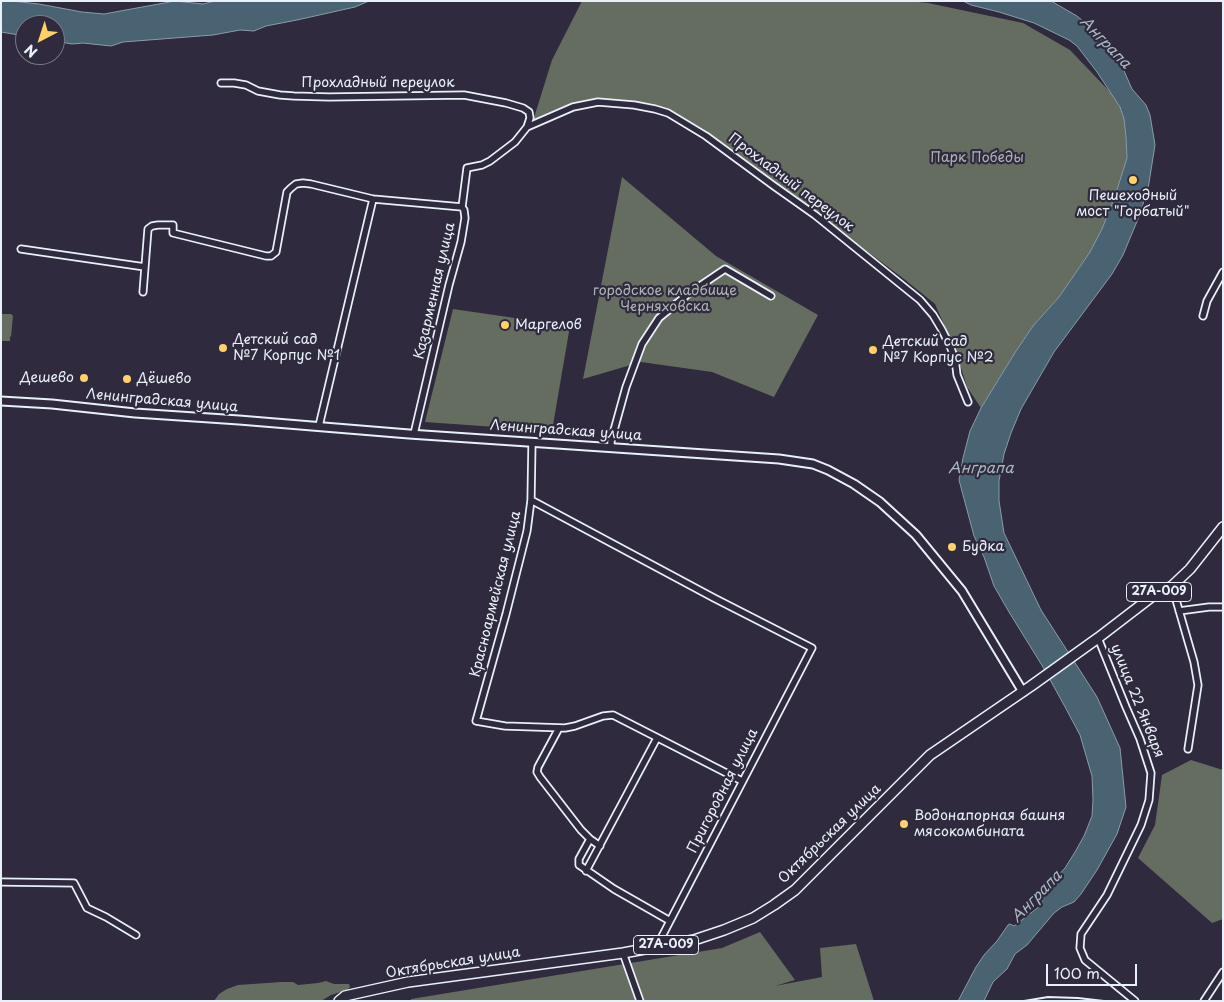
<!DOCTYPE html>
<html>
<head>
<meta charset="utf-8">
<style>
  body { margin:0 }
  #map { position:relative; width:1224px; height:1002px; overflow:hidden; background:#2f2a3d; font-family:"Playpen Sans",sans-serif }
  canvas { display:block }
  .frame { position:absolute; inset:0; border:2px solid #e8f1f8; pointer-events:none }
  .north { position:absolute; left:15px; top:15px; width:50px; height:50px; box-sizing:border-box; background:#2f2a3d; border:1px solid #797a88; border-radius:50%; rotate:220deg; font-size:14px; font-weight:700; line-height:20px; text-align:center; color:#e8f1f8 }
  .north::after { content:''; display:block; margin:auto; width:18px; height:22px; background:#ffd166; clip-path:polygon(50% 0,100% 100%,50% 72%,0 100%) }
  .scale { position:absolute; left:1046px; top:964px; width:91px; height:22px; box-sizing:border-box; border:2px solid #e8f1f8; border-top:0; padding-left:6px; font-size:15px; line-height:18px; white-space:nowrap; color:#e8f1f8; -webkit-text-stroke:4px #2f2a3d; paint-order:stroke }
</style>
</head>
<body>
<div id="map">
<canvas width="1224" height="1002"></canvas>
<div class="frame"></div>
<div class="north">N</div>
<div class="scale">100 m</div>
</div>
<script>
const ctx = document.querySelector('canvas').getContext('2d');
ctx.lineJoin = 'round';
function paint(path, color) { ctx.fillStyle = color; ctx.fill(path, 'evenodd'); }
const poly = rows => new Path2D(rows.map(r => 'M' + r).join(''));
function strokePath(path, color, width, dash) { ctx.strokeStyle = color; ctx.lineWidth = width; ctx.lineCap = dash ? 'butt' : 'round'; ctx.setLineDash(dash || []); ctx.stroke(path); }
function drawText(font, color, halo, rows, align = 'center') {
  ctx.font = font + ' "Playpen Sans",sans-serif'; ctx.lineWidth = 4.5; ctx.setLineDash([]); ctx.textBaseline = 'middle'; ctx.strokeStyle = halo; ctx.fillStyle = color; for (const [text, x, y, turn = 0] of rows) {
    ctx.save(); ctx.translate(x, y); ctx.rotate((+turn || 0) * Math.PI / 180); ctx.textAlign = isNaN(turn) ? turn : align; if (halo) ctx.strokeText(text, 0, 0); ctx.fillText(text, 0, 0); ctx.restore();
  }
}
paint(poly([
  [582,1,909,1,928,3,1023,23,1070,50,1112,94,1120,107,1124,119,1126,137,1127,158,1115,196,1102,229,1090,252,1059,297,1033,326,1016,351,981,408,967,387,957,355,935,304,904,279,735,152,702,129,654,104,603,99,570,106,532,124,552,60],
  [622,177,716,256,818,315,774,397,712,372,641,362,583,379],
  [453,309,570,326,552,431,425,422],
  [1,314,11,314,13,316,11,337,10,336,10,341,1,341],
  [1191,760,1223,770,1223,919,1212,923,1138,858,1155,825,1162,775],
  [760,932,795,980,775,986,822,977,820,948,856,944,874,1001,411,1001,411,999,722,948],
  [326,981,334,984,349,984,350,987,347,990,331,995,321,1001,214,1001,219,994,227,989,238,985,281,982,293,982,298,985,318,983]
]), '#656c60');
const water = poly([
  [1,1,12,1,39,4,82,12,104,14,175,1,203,4,215,1,369,1,355,7,297,20,266,26,254,31,240,30,213,35,123,42,111,46,83,43,72,44,55,41,55,25,25,25,25,36,1,32,1,1],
  [963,1,1051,1,1077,16,1096,32,1121,64,1132,89,1146,105,1150,115,1155,145,1148,189,1138,219,1123,255,1112,274,1054,352,1021,409,1011,433,1004,454,999,481,999,501,1004,533,1041,610,1097,697,1120,748,1126,807,1117,834,1097,870,1081,894,1074,902,1062,907,1054,913,1027,945,1015,954,1007,969,993,982,984,1001,958,1001,976,967,984,955,997,941,1008,925,1010,924,1014,926,1040,906,1042,903,1043,888,1049,885,1065,868,1075,852,1084,836,1092,816,1093,800,1092,776,1080,735,1064,705,1043,667,1009,612,994,586,984,557,974,536,959,480,963,458,970,431,981,408,1016,351,1033,326,1059,297,1090,252,1102,229,1115,196,1127,158,1126,137,1124,119,1120,107,1097,72,1077,46,1069,40,1034,23,999,12,971,5,963,1]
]);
paint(water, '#4a6373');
strokePath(water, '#899ca8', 1);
const minor = poly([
  [221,83,234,83,246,85,258,91,280,95,294,96,329,97,464,95,506,103,523,108,529,112,530,118,527,127,515,142,490,161,482,165,467,168,462,207],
  [527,127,573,107,598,102,634,105,655,109,668,113,706,136,774,186,815,215,920,300,933,315,942,330,950,346,955,359,957,375,968,402],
  [21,249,145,267],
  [143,292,148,229,152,226,158,225,173,225,173,233,266,256,271,256,276,252,287,192,291,188,296,184,303,183,311,184,373,199,462,207],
  [1203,316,1207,301,1223,272],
  [319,426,373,199],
  [414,434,449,285,461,242,465,218,464,210,462,207],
  [532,442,531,500,527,531,506,614,476,721,505,726,565,728,575,726,603,716,613,715,742,781],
  [611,447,611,441,626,387,642,344,659,318,688,294,725,269,771,296],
  [531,500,714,598,812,648,657,946],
  [1172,586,1194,662,1198,685,1188,749],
  [1179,611,1209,607,1223,607],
  [1098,638,1126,707,1140,739,1151,773,1149,800,1141,825,1107,895,1081,934,1080,948,1085,960,1135,1001],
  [559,728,538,767,537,772,540,777,581,830,590,839,600,846],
  [590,839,579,859,579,865,582,867,614,889,670,921],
  [586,871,657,738],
  [1,882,74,883,87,908,106,917,136,935],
  [623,953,640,1001],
  [1204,1001,1223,972]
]);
const tertiary = poly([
  [1,401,52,404,135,413,239,420,409,434,779,459,813,464,828,470,854,484,880,502,916,535,962,591,1023,692]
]);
const primary = poly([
  [339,1001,345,996,408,982,623,953,694,940,724,930,753,918,774,905,795,890,930,755,1031,686,1098,638,1154,595,1172,586,1190,569,1223,527]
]);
strokePath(minor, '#e8f1f8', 9);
strokePath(tertiary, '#e8f1f8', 11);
strokePath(primary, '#e8f1f8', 12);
strokePath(minor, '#2f2a3d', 5.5);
strokePath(tertiary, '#2f2a3d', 7);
strokePath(primary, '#2f2a3d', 9);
strokePath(poly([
  [1024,1001,1048,997,1078,998,1104,1001]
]), '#e8f1f8', 2);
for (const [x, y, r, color] of [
  [1133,180,5,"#ffd166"],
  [505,325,5,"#ffd166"],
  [223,348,5,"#ffd166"],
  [873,350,5,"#ffd166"],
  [84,378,5,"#ffd166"],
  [127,379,5,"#ffd166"],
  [952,547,5,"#ffd166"],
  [904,824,5,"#ffd166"]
]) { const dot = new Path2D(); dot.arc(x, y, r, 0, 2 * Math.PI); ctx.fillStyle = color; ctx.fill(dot); strokePath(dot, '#2f2a3d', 2); }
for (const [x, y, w] of [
  [1159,592,65],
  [666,945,65]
]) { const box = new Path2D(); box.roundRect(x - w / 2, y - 9.5, w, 19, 4); ctx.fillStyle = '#2f2a3d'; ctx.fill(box); strokePath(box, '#e8f1f8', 1); }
drawText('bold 12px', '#e8f1f8', null, [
  ["27А-009",1159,592],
  ["27А-009",666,945]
]);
drawText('14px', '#e8f1f8', '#2f2a3d', [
  ["Прохладный переулок",378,83],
  ["Прохладный переулок",791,183,37],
  ["Казарменная улица",435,291,-77],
  ["Ленинградская улица",162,401,5],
  ["Ленинградская улица",566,431,4],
  ["Красноармейская улица",496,594,-76],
  ["улица 22 Января",1137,701,68],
  ["Пригородная улица",723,791,-63],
  ["Октябрьская улица",830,834,-44],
  ["Октябрьская улица",453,963,-9]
]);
drawText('14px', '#adb5b4', '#2f2a3d', [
  ["Парк Победы",977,158],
  ["городское кладбище",665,291],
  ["Черняховска",665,307]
]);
drawText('14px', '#e8f1f8', '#2f2a3d', [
  ["Пешеходный",1133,196,"center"],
  ["мост \"Горбатый\"",1133,212,"center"],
  ["Маргелов",515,325],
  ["Детский сад",233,340],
  ["№7 Корпус №1",233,356],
  ["Детский сад",883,342],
  ["№7 Корпус №2",883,358],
  ["Дешево",74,378,"right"],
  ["Дёшево",137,379],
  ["Будка",962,547],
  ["Водонапорная башня",914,816],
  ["мясокомбината",914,832]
], 'left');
drawText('italic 15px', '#a9b8c3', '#2f2a3d', [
  ["Анграпа",1105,43,46],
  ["Анграпа",981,469],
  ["Анграпа",1037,897,-46]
]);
</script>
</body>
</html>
